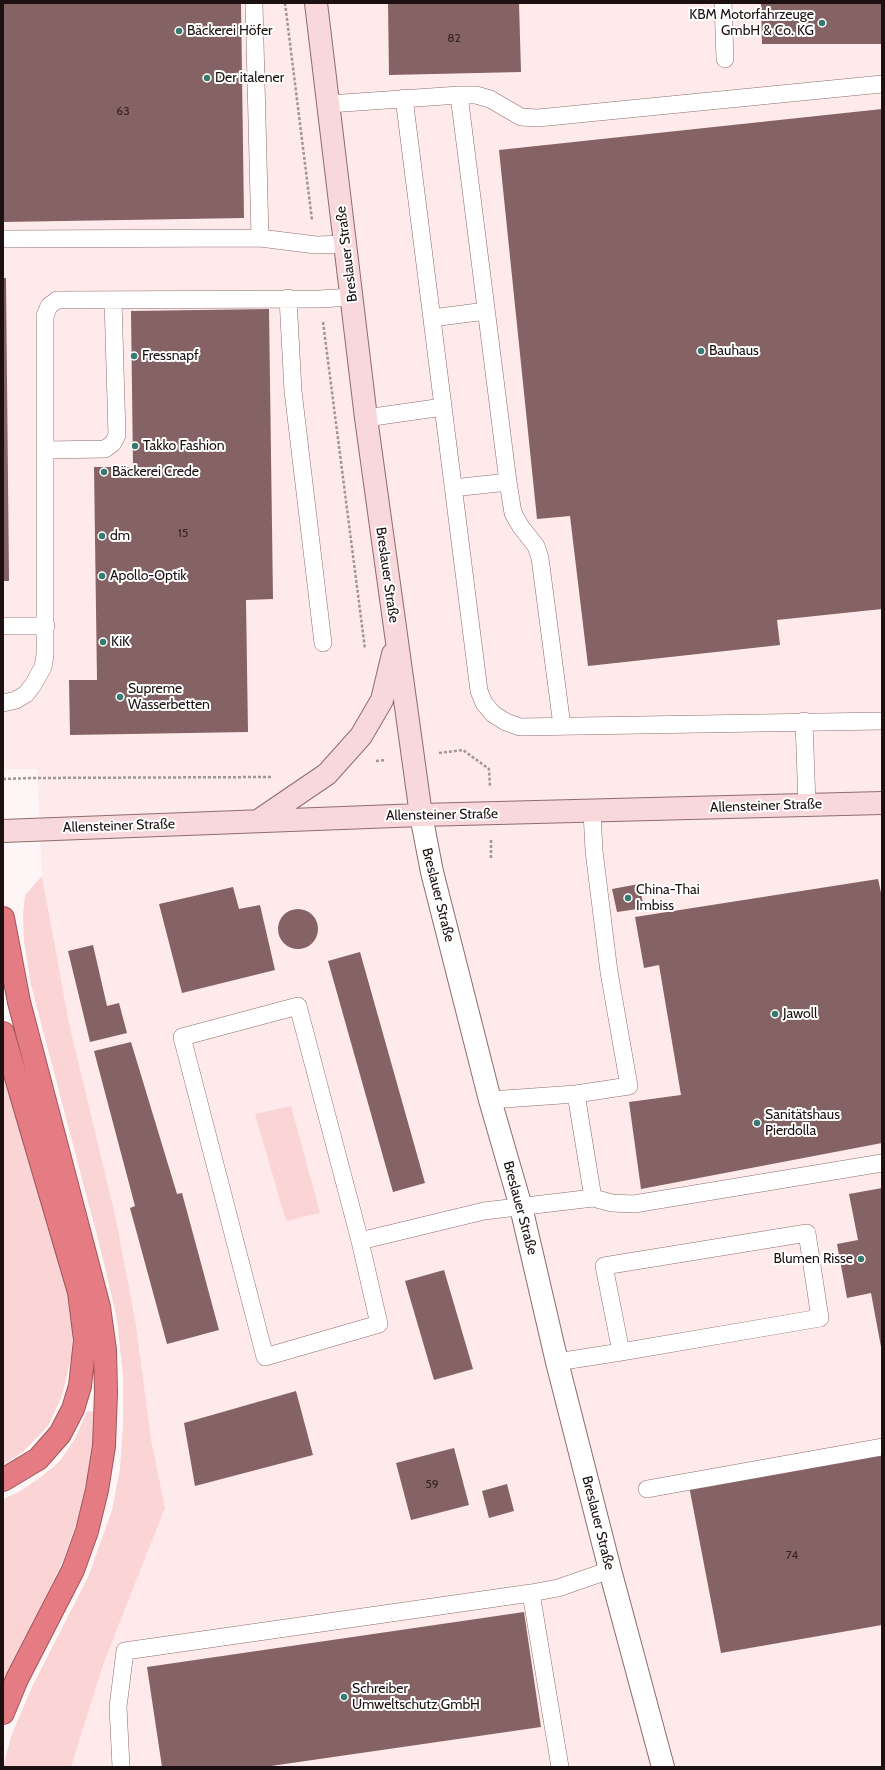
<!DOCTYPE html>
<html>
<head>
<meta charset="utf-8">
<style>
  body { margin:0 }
  #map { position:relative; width:885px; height:1770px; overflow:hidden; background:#fef6f6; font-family:Cabin,sans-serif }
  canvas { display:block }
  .frame { position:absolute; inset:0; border:4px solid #1d1011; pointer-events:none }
</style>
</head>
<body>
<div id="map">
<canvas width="885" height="1770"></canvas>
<div class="frame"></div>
</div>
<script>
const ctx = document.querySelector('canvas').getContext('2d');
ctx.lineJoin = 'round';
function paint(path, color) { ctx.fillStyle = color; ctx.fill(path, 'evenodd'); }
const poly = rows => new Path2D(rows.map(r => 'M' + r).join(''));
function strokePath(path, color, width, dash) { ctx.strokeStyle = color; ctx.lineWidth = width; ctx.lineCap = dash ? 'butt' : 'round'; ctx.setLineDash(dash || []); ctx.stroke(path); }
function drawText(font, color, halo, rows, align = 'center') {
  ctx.font = font + ' Cabin,sans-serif'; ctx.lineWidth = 4; ctx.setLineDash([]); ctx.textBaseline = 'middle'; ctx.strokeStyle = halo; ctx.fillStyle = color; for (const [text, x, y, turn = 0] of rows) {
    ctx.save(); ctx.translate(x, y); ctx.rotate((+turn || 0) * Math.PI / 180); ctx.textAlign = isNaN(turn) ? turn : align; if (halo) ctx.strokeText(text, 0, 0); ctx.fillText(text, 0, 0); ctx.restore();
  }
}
paint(poly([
  [3,3,882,3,882,1767,71,1767,104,1662,165,1508,151,1439,135,1326,115,1215,69,1023,42,876,37,769,3,769]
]), '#feeaea');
paint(poly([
  [42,876,69,1023,115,1215,135,1319,151,1439,165,1508,104,1662,71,1767,3,1767,12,1734,32,1687,88,1577,102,1538,112,1510,120,1469,123,1425,123,1376,117,1319,101,1251,31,985,24,941,23,914,25,895],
  [3,1070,67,1289,73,1322,71,1358,62,1396,48,1426,24,1451,3,1465],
  [291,1106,320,1213,286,1221,255,1114],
  [87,1411,96,1412,90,1472,81,1509,64,1558,3,1688,3,1499,17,1493,41,1477,59,1462,75,1439]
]), '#fbd4d5');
paint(poly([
  [3,3,241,3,244,218,3,222],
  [388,3,519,3,521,72,389,75],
  [761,3,882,3,882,44,762,44],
  [882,109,882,609,777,620,780,645,588,666,570,516,537,519,499,150],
  [3,278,6,278,9,581,3,581],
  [269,309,273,599,246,600,248,732,70,735,69,680,97,680,94,467,133,467,131,311],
  [878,879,882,897,882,1143,641,1189,629,1102,681,1095,659,965,644,968,635,917],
  [639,884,644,908,617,912,612,889],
  [233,887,239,909,260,905,275,970,182,993,159,904],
  '278 929a20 20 0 1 1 40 0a20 20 0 1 1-40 0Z',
  [93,945,107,1006,119,1003,127,1033,90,1042,68,951],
  [360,952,425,1183,393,1192,328,961],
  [131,1042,177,1194,182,1193,219,1330,167,1344,130,1208,135,1206,94,1051],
  [882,1188,882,1347,881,1347,871,1293,847,1298,837,1244,858,1240,849,1194],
  [444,1270,473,1369,434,1380,405,1281],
  [296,1391,313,1455,195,1486,184,1423],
  [454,1448,469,1505,411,1520,396,1463],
  [882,1454,882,1625,721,1653,689,1486],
  [507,1484,514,1511,489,1518,482,1491],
  [524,1612,541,1727,264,1767,162,1767,147,1667]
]), '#856263');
const lane = poly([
  [254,3,260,238,316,245,346,244],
  [723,3,725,59],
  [459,95,476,95,490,99,521,117,538,118,882,84],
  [404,98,479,691,484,703,493,714,506,722,520,727,882,721],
  [329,104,459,95,508,482,513,513,521,527,536,546,540,558,562,726],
  [3,239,260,238],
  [288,298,293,391,323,643],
  [432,318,486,311],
  [366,418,443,407],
  [46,450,105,449,113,443,117,435,113,300],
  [453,488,508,482],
  [3,626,46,626],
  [3,703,16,700,26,694,33,685,43,667,45,655,45,316,49,306,57,300,320,299,352,297],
  [804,721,807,805],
  [490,1100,576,1094,629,1086,609,972,594,851,592,811],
  [593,1198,612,1203,634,1204,882,1163],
  [360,1241,298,1006,182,1037,265,1357,379,1324,360,1241,484,1211,593,1198,576,1094],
  [557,1362,621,1352,820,1318,807,1233,604,1266,621,1352],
  [647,1489,882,1447],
  [531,1593,560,1767],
  [121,1767,118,1707,125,1651,531,1593,558,1588,610,1570]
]);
const street = poly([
  [421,815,432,872,490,1100,521,1207,557,1362,610,1570,663,1767]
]);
const secondary = poly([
  [316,3,366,418,421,815],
  [258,821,327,774,361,736,382,700,393,654],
  [3,831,421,815,882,803]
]);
const highway = poly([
  [3,918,19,1002,99,1307,105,1350,106,1393,104,1446,97,1490,87,1531,73,1570,17,1679,3,1713],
  [3,1033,79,1292,85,1340,80,1386,73,1409,60,1434,38,1459,3,1480]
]);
strokePath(lane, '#8f6c6d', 18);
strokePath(street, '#8f6c6d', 24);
strokePath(secondary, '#8f6c6d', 24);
strokePath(highway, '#a0565b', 24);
strokePath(poly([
  [285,3,312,220],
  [323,322,365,649],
  [439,753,463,750,489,769,490,787],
  [376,761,386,760],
  [3,779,33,778,272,777],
  [491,840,491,859]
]), '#a09696', 2.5, [3, 2]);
strokePath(lane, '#fff', 17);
strokePath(street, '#fff', 22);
strokePath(secondary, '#f8d8da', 22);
strokePath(highway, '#e67c83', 22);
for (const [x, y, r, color] of [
  [822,23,4,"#367b70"],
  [179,31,4,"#367b70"],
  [207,78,4,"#367b70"],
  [701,351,4,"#367b70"],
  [134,356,4,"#367b70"],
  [135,446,4,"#367b70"],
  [104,472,4,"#367b70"],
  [102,536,4,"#367b70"],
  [102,576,4,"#367b70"],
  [103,642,4,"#367b70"],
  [120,697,4,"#367b70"],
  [628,898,4,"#367b70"],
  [775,1014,4,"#367b70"],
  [757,1123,4,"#367b70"],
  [861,1259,4,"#367b70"],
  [344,1697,4,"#367b70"]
]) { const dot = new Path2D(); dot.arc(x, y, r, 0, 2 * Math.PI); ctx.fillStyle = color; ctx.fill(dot); strokePath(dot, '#fff', 1.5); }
drawText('12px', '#372426', null, [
  ["82",454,38],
  ["63",123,111],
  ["15",183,533],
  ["59",432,1484],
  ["74",792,1555]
]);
drawText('14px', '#1d1011', '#fff', [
  ["KBM Motorfahrzeuge",814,15,"right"],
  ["GmbH & Co. KG",814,31,"right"],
  ["Bäckerei Höfer",187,31],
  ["Der italener",215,78],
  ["Bauhaus",709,351],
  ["Fressnapf",142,356],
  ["Takko Fashion",143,446],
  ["Bäckerei Crede",112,472],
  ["dm",110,536],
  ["Apollo-Optik",110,576],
  ["KiK",111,642],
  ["Supreme",128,689],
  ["Wasserbetten",128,705],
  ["China-Thai",636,890],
  ["Imbiss",636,906],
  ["Jawoll",783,1014],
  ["Sanitätshaus",765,1115],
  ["Pierdolla",765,1131],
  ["Blumen Risse",853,1259,"right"],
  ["Schreiber",352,1689],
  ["Umweltschutz GmbH",352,1705]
], 'left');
drawText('14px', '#1d1011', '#fff', [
  ["Breslauer Straße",347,254,-97],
  ["Breslauer Straße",387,575,82],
  ["Allensteiner Straße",766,806,-2],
  ["Allensteiner Straße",442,815,-1],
  ["Allensteiner Straße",119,826,-2],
  ["Breslauer Straße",438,895,76],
  ["Breslauer Straße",520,1208,75],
  ["Breslauer Straße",598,1523,76]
]);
</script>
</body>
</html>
